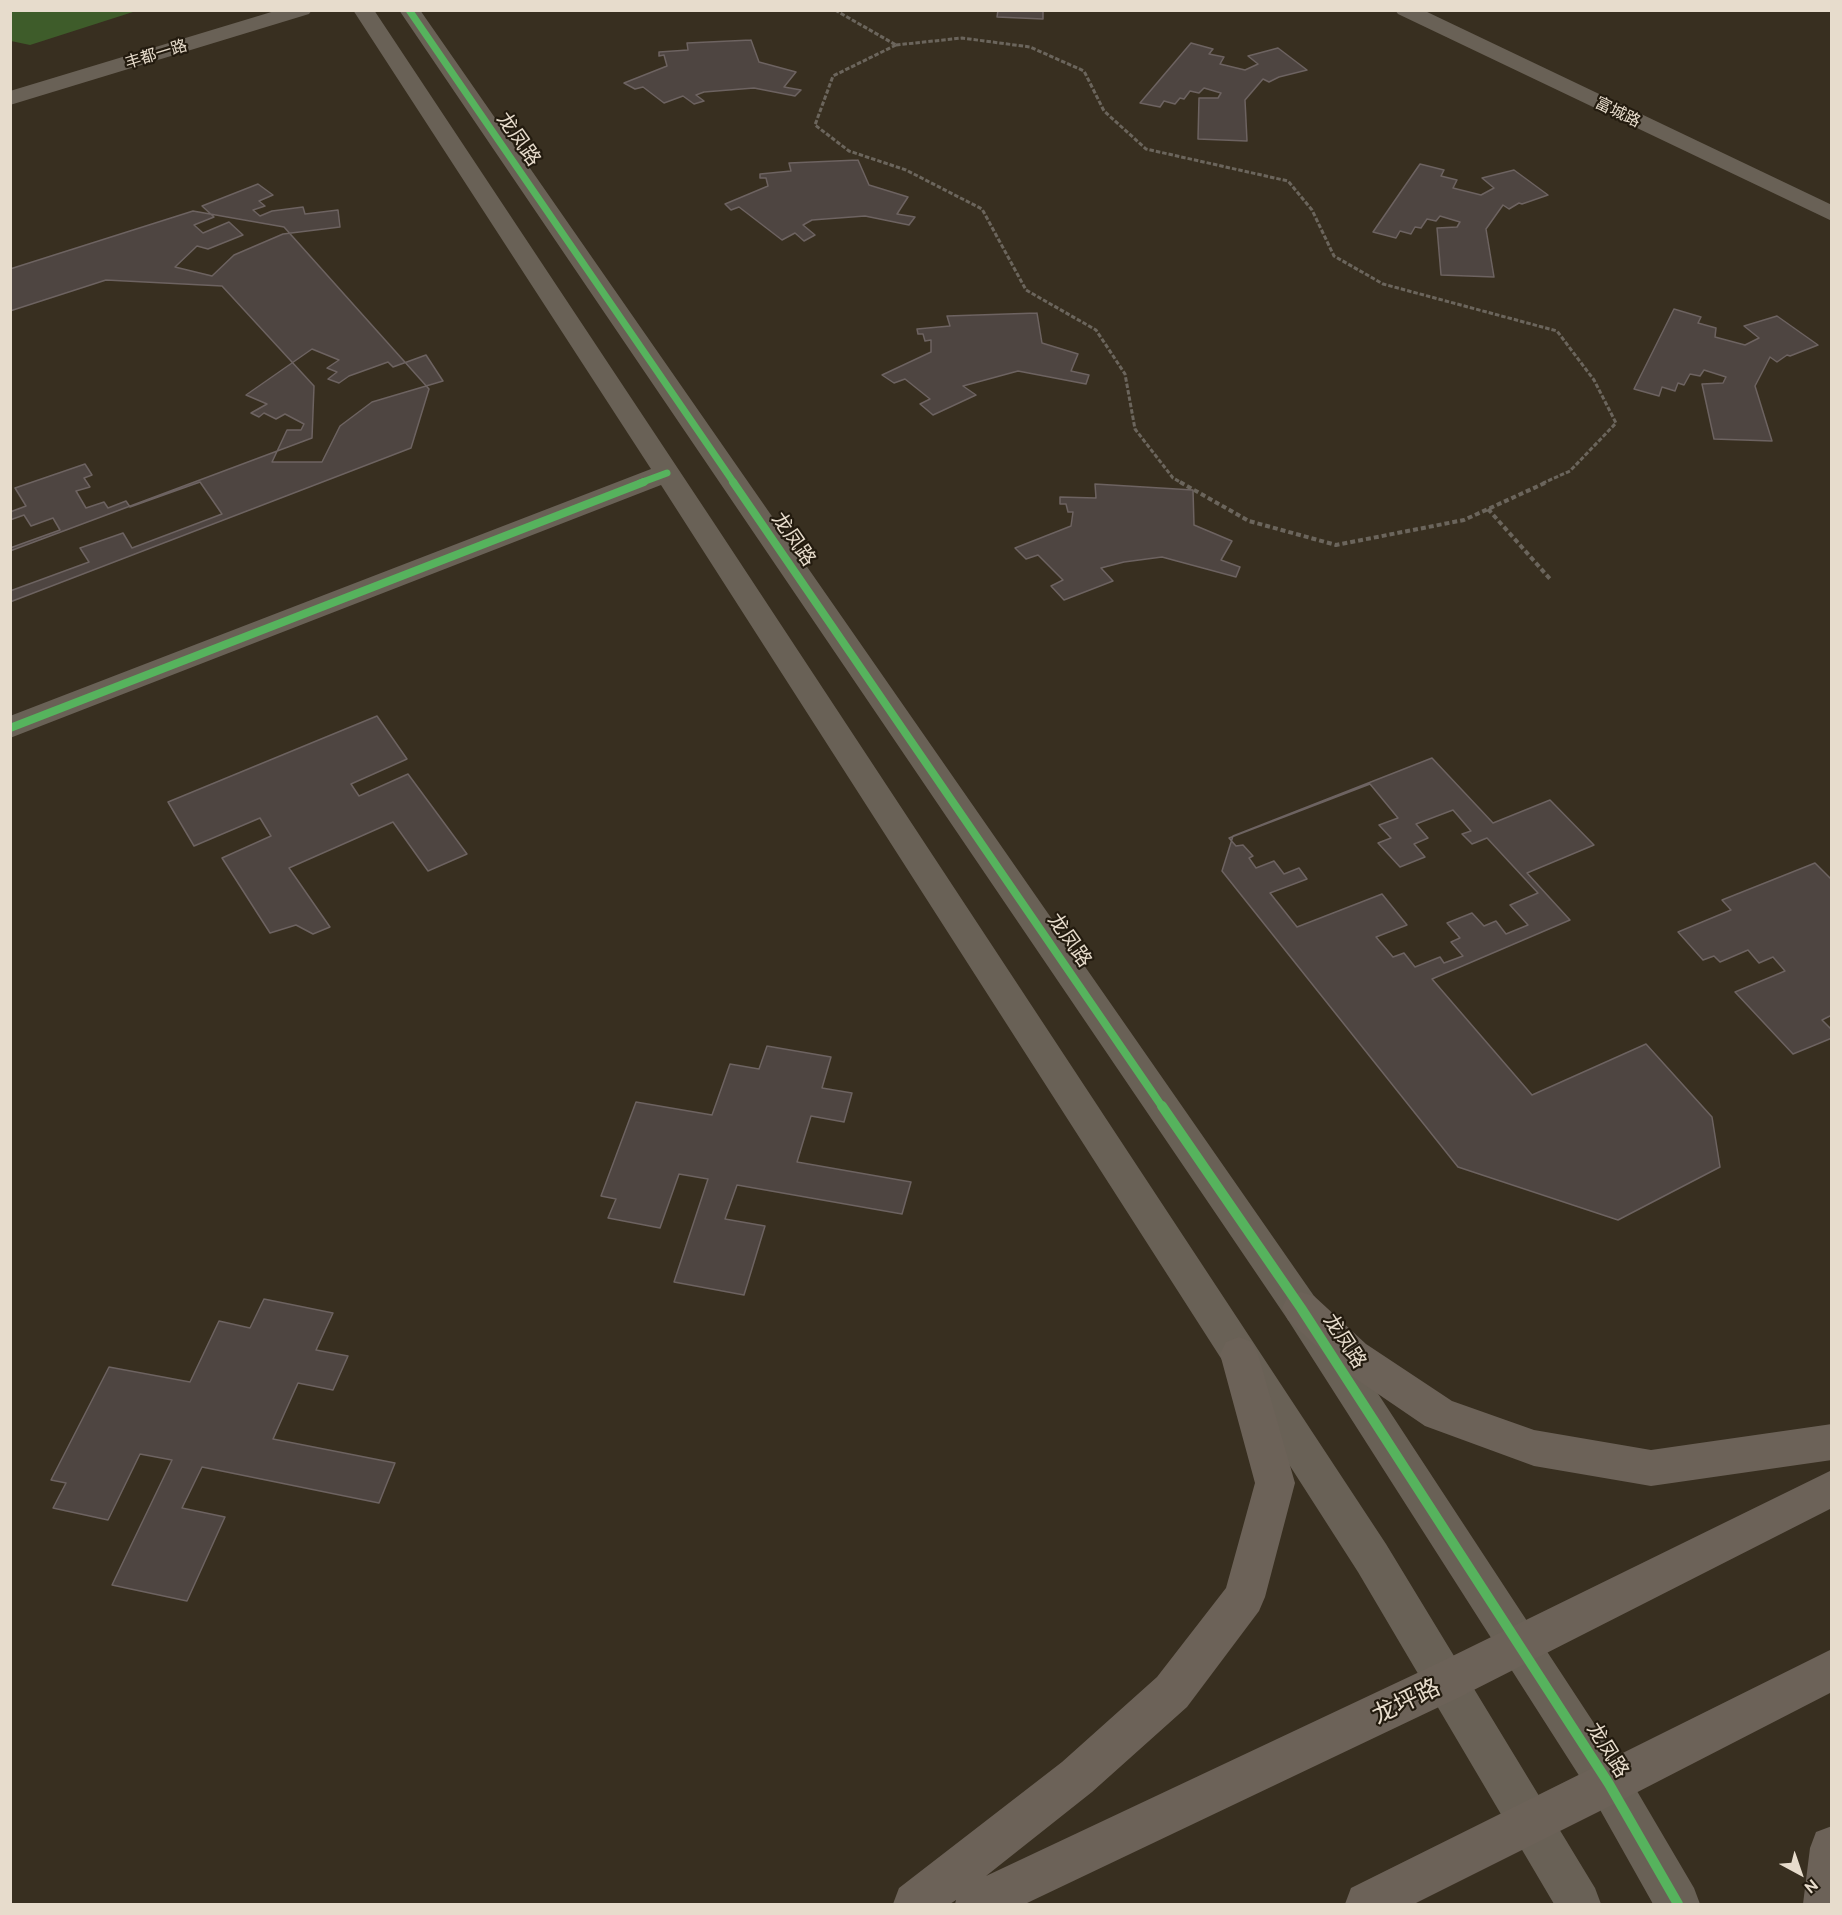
<!DOCTYPE html>
<html>
<head>
<meta charset="utf-8">
<style>
  body { margin:0 }
  #map { position:relative; width:1842px; height:1915px; overflow:hidden; background:#382f20; font-family:Ubuntu,sans-serif }
  canvas { display:block }
  .frame { position:absolute; inset:0; border:12px solid #e7dccc; pointer-events:none }
  .north { position:absolute; left:1770px; top:1843px; width:60px; height:60px; -webkit-text-stroke:4px #231b0f; paint-order:stroke; rotate:140deg; font-size:16px; font-weight:700; line-height:24px; text-align:center; color:#e7dccc }
  .north::after { content:''; display:block; margin:auto; width:21px; height:27px; background:#e7dccc; clip-path:polygon(50% 0,100% 100%,50% 72%,0 100%) }
</style>
</head>
<body>
<div id="map">
<canvas width="1842" height="1915"></canvas>
<div class="frame"></div>
<div class="north">N</div>
</div>
<script>
const ctx = document.querySelector('canvas').getContext('2d');
ctx.lineJoin = 'round';
function paint(path, color) { ctx.fillStyle = color; ctx.fill(path, 'evenodd'); }
const poly = rows => new Path2D(rows.map(r => 'M' + r).join(''));
function strokePath(path, color, width, dash) { ctx.strokeStyle = color; ctx.lineWidth = width; ctx.lineCap = dash ? 'butt' : 'round'; ctx.setLineDash(dash || []); ctx.stroke(path); }
function drawText(font, color, halo, rows, align = 'center') {
  ctx.font = font + ' Ubuntu,"Noto Sans SC",sans-serif'; ctx.lineWidth = 4.5; ctx.setLineDash([]); ctx.textBaseline = 'middle'; ctx.strokeStyle = halo; ctx.fillStyle = color; for (const [text, x, y, turn = 0] of rows) {
    ctx.save(); ctx.translate(x, y); ctx.rotate((+turn || 0) * Math.PI / 180); ctx.textAlign = isNaN(turn) ? turn : align; if (halo) ctx.strokeText(text, 0, 0); ctx.fillText(text, 0, 0); ctx.restore();
  }
}
paint(poly([
  [10,11,11,10,136,11,30,45,11,41]
]), '#3e5c2a');
const building = poly([
  [998,10,1043,10,1043,19,997,17,998,10],
  [751,40,759,62,796,72,784,87,801,90,795,96,754,88,704,92,696,95,704,101,694,104,683,96,664,103,643,87,635,89,624,83,667,66,664,55,659,56,659,52,688,50,687,43,751,40],
  [1191,43,1213,49,1209,54,1224,57,1220,64,1245,70,1258,64,1248,56,1278,48,1307,70,1279,77,1269,82,1263,79,1245,100,1247,141,1198,139,1199,98,1218,98,1221,93,1204,88,1199,93,1190,91,1184,99,1180,98,1175,104,1164,101,1160,107,1140,103,1191,43],
  [858,160,869,185,908,197,897,214,915,217,909,225,865,216,812,220,803,225,815,235,804,241,795,233,782,240,739,207,731,210,725,204,768,186,766,178,760,178,760,174,791,171,789,163,858,160],
  [1420,164,1444,170,1441,176,1457,180,1453,188,1481,195,1494,188,1482,178,1514,170,1548,195,1522,204,1519,203,1509,209,1503,205,1486,229,1494,277,1441,275,1437,228,1457,227,1460,222,1440,216,1436,221,1427,219,1421,228,1415,227,1411,234,1400,231,1396,238,1373,232,1420,164],
  [258,184,273,195,259,201,265,206,253,210,260,216,272,211,303,207,305,214,338,210,340,227,283,234,234,255,212,276,175,267,197,246,208,249,243,235,229,222,203,233,194,225,214,217,202,206,258,184],
  [193,211,284,227,429,389,411,448,10,602,10,551,312,438,314,386,222,286,106,280,10,311,10,269,193,211],
  [1674,309,1701,317,1698,323,1716,328,1715,337,1745,345,1759,338,1744,326,1777,316,1818,345,1790,356,1787,355,1777,362,1770,357,1755,386,1772,441,1714,439,1702,384,1723,383,1726,377,1704,370,1700,376,1690,374,1684,385,1678,383,1675,391,1662,387,1659,396,1634,389,1674,309],
  [1037,313,1042,343,1078,354,1071,371,1089,375,1086,384,1018,371,963,386,976,395,933,415,920,404,930,399,905,379,894,383,882,375,931,352,931,340,925,341,923,334,918,334,917,329,950,326,947,316,1037,313],
  [312,349,339,360,327,368,337,372,328,379,339,383,349,376,388,362,393,367,426,355,443,381,372,402,340,426,322,462,272,462,287,430,301,430,304,424,285,414,276,419,264,413,259,417,251,413,267,404,246,395,312,349],
  [85,464,92,475,84,478,90,487,76,491,86,508,104,502,108,508,126,501,130,507,200,482,222,514,132,548,123,533,80,548,89,562,10,591,10,548,60,530,53,518,31,526,24,515,10,520,10,512,26,506,15,488,85,464],
  [1095,484,1193,490,1194,525,1232,541,1221,560,1240,567,1236,577,1162,557,1124,562,1101,568,1113,581,1064,600,1051,586,1063,580,1038,555,1026,559,1015,548,1071,526,1073,512,1068,512,1066,504,1060,504,1060,497,1096,498,1095,484],
  [377,716,407,759,351,784,359,796,408,774,467,854,428,871,393,822,289,868,330,927,313,934,296,925,270,933,222,858,271,836,260,818,194,846,168,802,377,716],
  [1432,758,1493,823,1550,800,1594,845,1527,873,1570,920,1432,979,1532,1095,1646,1044,1712,1117,1720,1167,1618,1220,1458,1167,1222,871,1233,836,1432,758],
  [1370,784,1398,818,1379,825,1391,838,1378,843,1400,867,1425,857,1414,844,1428,838,1416,824,1453,810,1471,831,1462,834,1472,844,1487,838,1538,893,1510,905,1528,925,1506,934,1496,921,1484,926,1472,913,1447,923,1460,938,1451,942,1463,956,1444,963,1440,957,1415,967,1404,953,1393,957,1376,937,1407,925,1382,894,1297,927,1270,893,1307,879,1299,868,1284,874,1274,861,1256,868,1249,858,1253,856,1243,845,1236,846,1229,838,1370,784],
  [1815,863,1832,880,1832,1015,1822,1020,1832,1030,1832,1038,1793,1054,1735,992,1785,971,1773,957,1759,963,1748,950,1720,962,1714,956,1703,960,1678,932,1731,910,1722,900,1815,863],
  [767,1046,831,1057,822,1088,852,1093,844,1122,811,1116,797,1162,911,1182,902,1214,737,1185,725,1219,765,1226,744,1295,674,1282,708,1179,679,1174,660,1228,608,1218,616,1199,601,1196,636,1102,712,1115,730,1064,759,1069,767,1046],
  [264,1299,333,1313,316,1350,348,1356,333,1390,298,1383,273,1439,395,1463,379,1503,202,1467,182,1508,225,1517,187,1601,112,1585,172,1460,140,1454,108,1520,53,1508,66,1483,51,1480,109,1367,190,1382,219,1321,250,1328,264,1299]
]);
paint(building, '#4e4541');
strokePath(building, '#6d6361', 1.5);
strokePath(poly([
  [835,10,896,45],
  [896,45,833,76,815,125,849,151,906,170,982,209,1026,290,1096,330,1125,374,1135,429,1173,478,1182,483],
  [896,45,962,38,1030,47,1084,71,1104,111,1146,149,1288,181,1312,210,1334,256,1383,284,1557,331,1594,380,1616,423,1570,471,1543,483]
]), '#6b655c', 3, [4.5, 2]);
strokePath(poly([
  [1180,482,1249,521,1336,545,1464,520,1547,482],
  [1488,509,1551,580]
]), '#6b655c', 4, [5, 3]);
paint(poly([
  [278,10,312,10,309,14,10,105,10,91,278,10],
  [353,10,374,10,716,526,1386,1544,1595,1888,1601,1904,1554,1904,1358,1572,661,485,10,738,10,716,651,469,353,10],
  [399,10,420,10,1314,1296,1624,1769,1694,1888,1700,1904,1653,1904,1594,1799,1288,1320,399,10],
  [1395,10,1423,10,1832,205,1832,221,1398,14,1395,10]
]), '#696156');
paint(poly([
  [1301,1292,1314,1296,1366,1344,1452,1401,1534,1430,1651,1450,1832,1424,1832,1460,1651,1486,1534,1466,1425,1426,1340,1368,1288,1320,1282,1308,1288,1296,1301,1292],
  [1239,1337,1252,1342,1258,1354,1295,1483,1265,1597,1259,1611,1187,1707,1092,1792,986,1876,1430,1667,1832,1470,1832,1508,1460,1697,1025,1904,955,1904,956,1900,950,1904,893,1904,899,1888,1062,1762,1157,1677,1226,1588,1255,1483,1220,1354,1226,1342,1239,1337],
  [1832,1649,1832,1692,1624,1799,1414,1904,1345,1904,1351,1888,1832,1649],
  [1832,1826,1832,1904,1803,1904,1810,1848,1816,1832,1832,1826]
]), '#6c6258');
strokePath(poly([
  [409,10,734,483],
  [640,483,667,473]
]), '#56b35d', 7);
strokePath(poly([
  [733,482,1163,1108],
  [10,728,644,482]
]), '#56b35d', 8);
strokePath(poly([
  [1162,1106,1301,1308,1609,1784,1678,1904]
]), '#56b35d', 10);
drawText('16px', '#e7dccc', '#231b0f', [
  ["丰都一路",156,54,-17],
  ["富城路",1618,112,26]
]);
drawText('20px', '#e7dccc', '#231b0f', [
  ["龙凤路",519,139,55],
  ["龙凤路",794,539,55],
  ["龙凤路",1070,940,55],
  ["龙凤路",1345,1341,57],
  ["龙凤路",1608,1750,58]
]);
drawText('24px', '#e7dccc', '#231b0f', [
  ["龙坪路",1406,1701,-26]
]);
</script>
</body>
</html>
